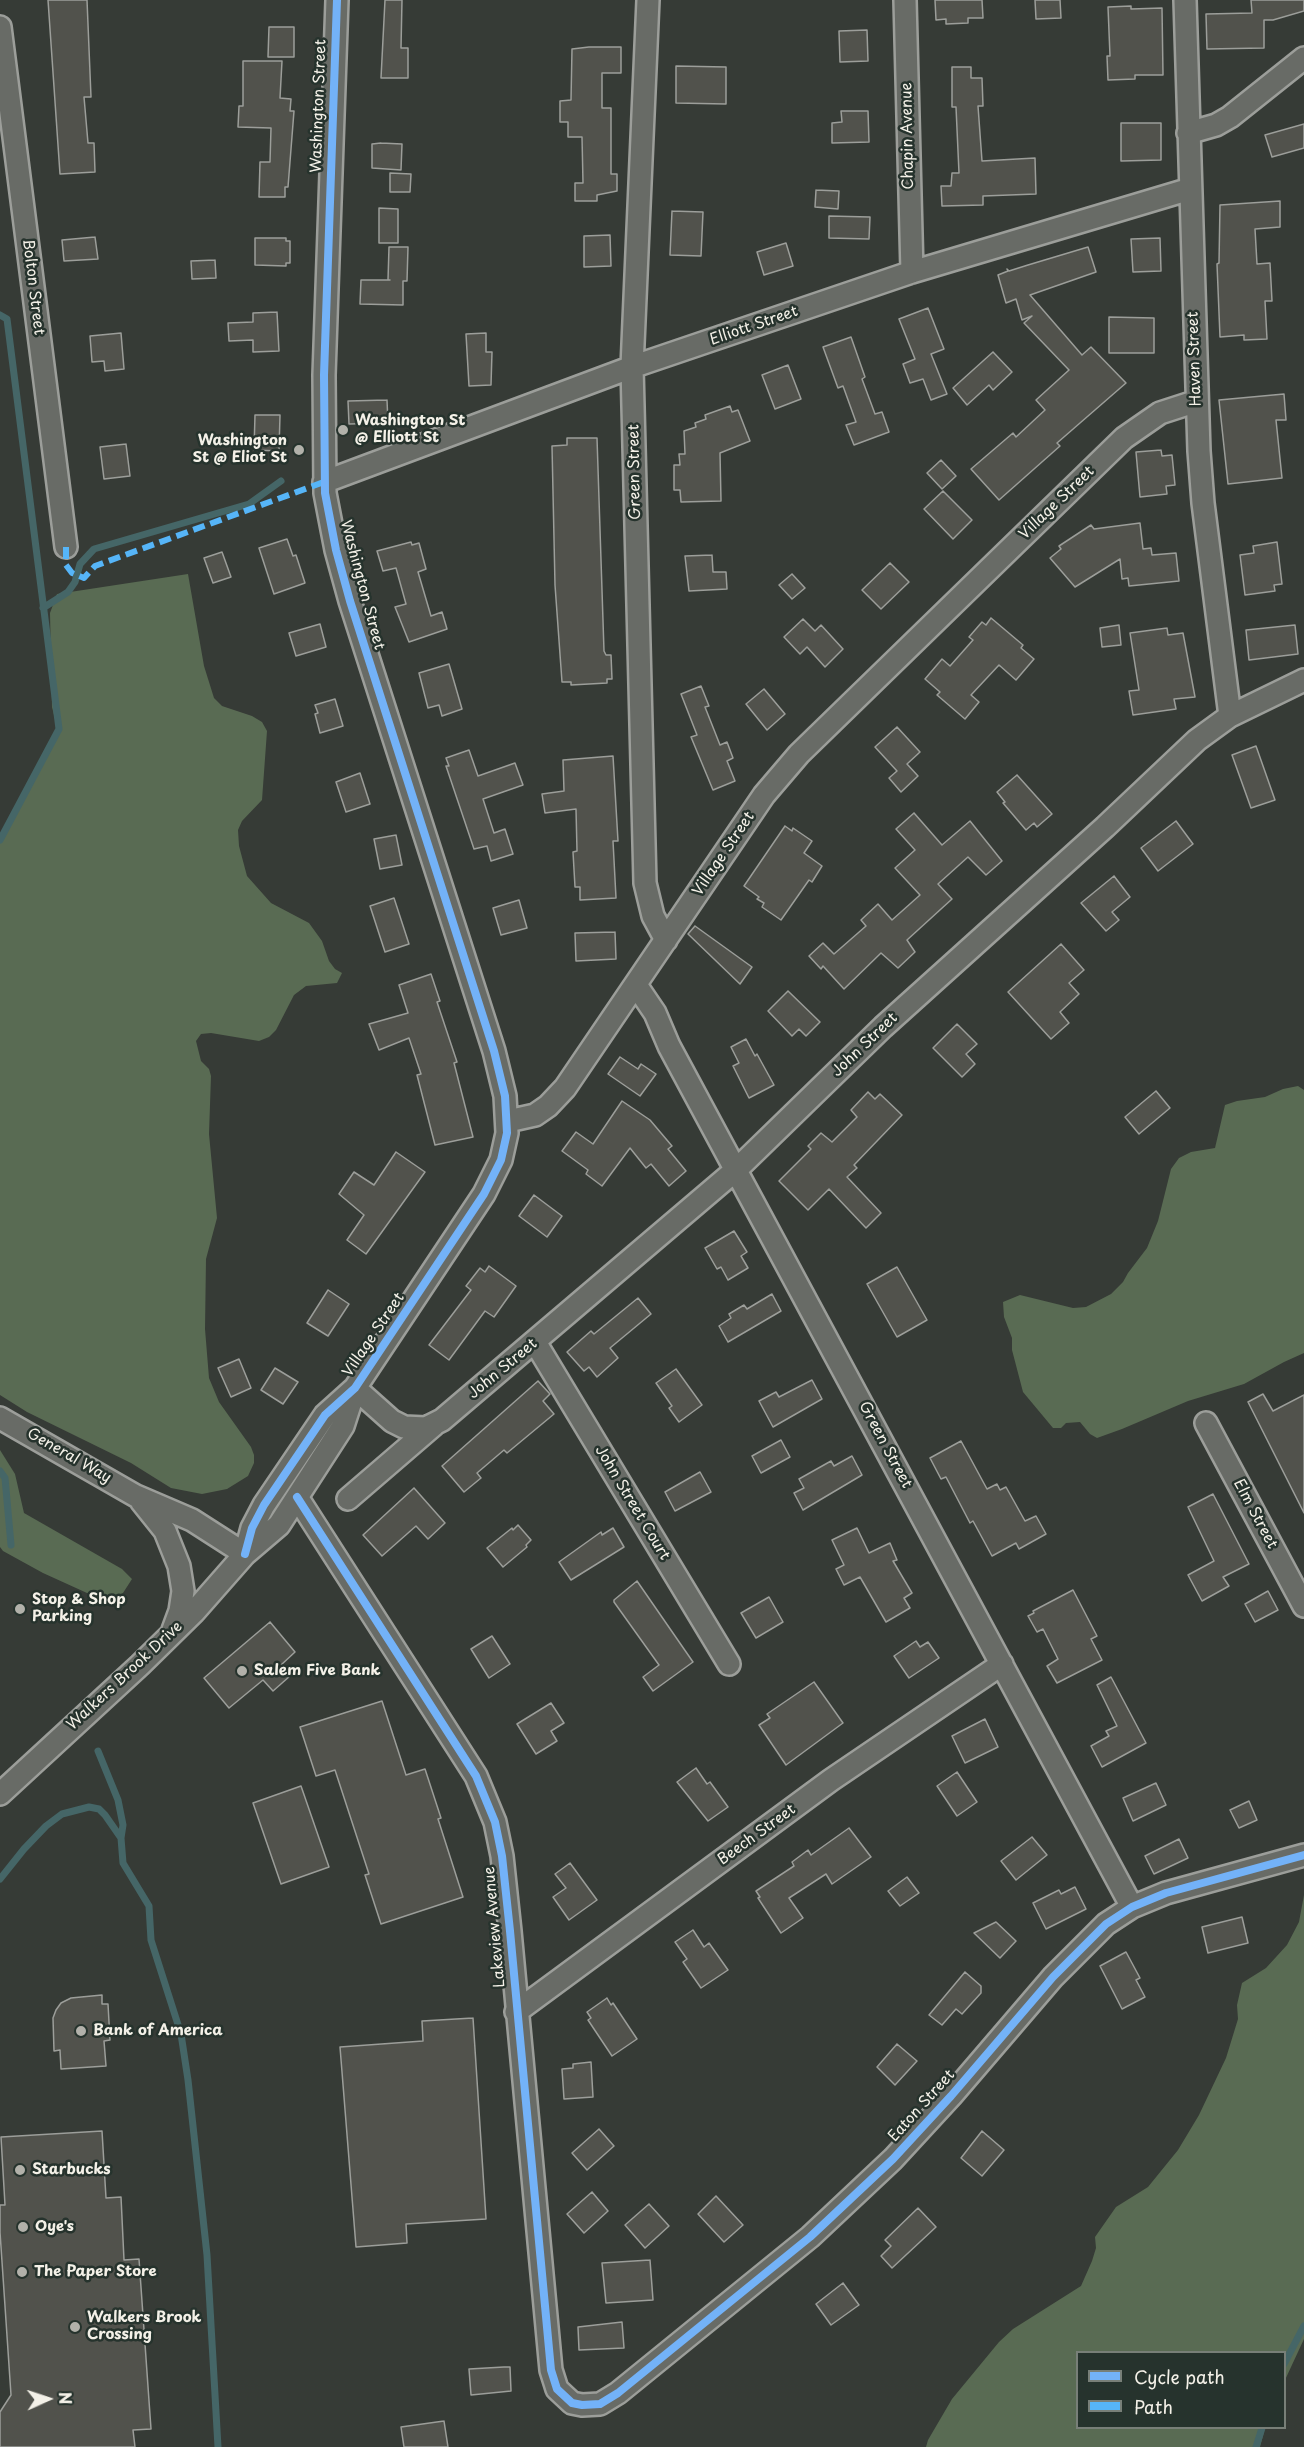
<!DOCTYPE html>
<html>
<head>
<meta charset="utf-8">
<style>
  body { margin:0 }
  #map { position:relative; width:1304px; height:2447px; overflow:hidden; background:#363b36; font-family:"Playpen Sans",sans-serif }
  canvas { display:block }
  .legend { position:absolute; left:1076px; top:2351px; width:210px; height:78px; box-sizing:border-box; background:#26332d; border:2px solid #787f78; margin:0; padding:8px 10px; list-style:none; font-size:18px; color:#f4f1e8 }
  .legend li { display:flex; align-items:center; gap:12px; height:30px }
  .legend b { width:30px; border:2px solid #787f78 }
  .north { position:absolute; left:18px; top:2369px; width:60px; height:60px; -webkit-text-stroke:4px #26332d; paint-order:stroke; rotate:87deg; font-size:16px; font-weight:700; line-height:24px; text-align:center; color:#f4f1e8 }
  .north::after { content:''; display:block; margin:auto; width:21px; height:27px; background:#f4f1e8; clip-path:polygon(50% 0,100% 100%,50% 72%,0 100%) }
</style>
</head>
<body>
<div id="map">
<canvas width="1304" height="2447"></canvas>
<ul class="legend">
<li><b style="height:8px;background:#73b2f8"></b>Cycle path</li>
<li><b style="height:8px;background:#56b5f8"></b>Path</li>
</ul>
<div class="north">N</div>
</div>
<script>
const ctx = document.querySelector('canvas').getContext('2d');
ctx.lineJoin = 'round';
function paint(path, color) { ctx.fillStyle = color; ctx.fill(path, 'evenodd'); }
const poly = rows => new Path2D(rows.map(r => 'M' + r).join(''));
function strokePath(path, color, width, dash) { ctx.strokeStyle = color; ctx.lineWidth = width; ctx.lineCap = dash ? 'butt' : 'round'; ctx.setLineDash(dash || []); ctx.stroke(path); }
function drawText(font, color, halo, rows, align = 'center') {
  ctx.font = font + ' "Playpen Sans",sans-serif'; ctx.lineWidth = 5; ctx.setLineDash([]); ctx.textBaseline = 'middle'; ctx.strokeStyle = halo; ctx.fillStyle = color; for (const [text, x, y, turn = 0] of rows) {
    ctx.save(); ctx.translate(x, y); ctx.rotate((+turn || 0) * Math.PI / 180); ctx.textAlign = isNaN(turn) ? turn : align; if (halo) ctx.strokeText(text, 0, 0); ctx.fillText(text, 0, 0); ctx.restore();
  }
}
paint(poly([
  [188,574,204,666,214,698,222,706,252,716,262,722,267,731,262,800,242,821,238,830,239,846,247,876,271,903,309,923,322,941,329,961,335,969,342,973,337,983,306,986,294,995,276,1030,269,1037,259,1041,211,1033,201,1034,196,1041,201,1061,209,1069,211,1076,209,1134,217,1218,206,1259,205,1329,209,1378,219,1402,251,1447,254,1455,254,1463,248,1476,227,1489,202,1494,171,1488,131,1463,27,1412,0,1395,0,838,58,731,52,707,50,613,57,594],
  [1298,1086,1304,1090,1304,1353,1284,1362,1244,1384,1188,1401,1122,1429,1097,1438,1090,1434,1080,1422,1066,1423,1061,1428,1053,1428,1023,1392,1012,1350,1012,1338,1004,1317,1003,1302,1020,1295,1073,1308,1086,1307,1111,1294,1123,1282,1128,1273,1147,1248,1158,1221,1171,1169,1179,1158,1191,1152,1215,1148,1225,1105,1237,1101,1265,1097,1283,1089],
  [0,1450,15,1474,24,1513,122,1569,132,1579,123,1593,117,1598,87,1593,43,1573,3,1551,0,1547],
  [1304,1895,1304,2339,1285,2380,1284,2352,1078,2352,1078,2428,1265,2428,1260,2447,926,2447,928,2440,952,2399,999,2342,1013,2329,1081,2286,1092,2261,1096,2248,1095,2237,1116,2207,1148,2187,1178,2150,1199,2115,1226,2058,1238,2019,1237,2005,1242,1983,1266,1968,1287,1945,1299,1922]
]), '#596b53');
strokePath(poly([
  [0,315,7,319,59,729,0,840],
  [43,608,68,592,75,582,80,564,94,549,249,504,281,481],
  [0,1471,5,1478,11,1545],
  [98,1751,118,1800,123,1825,121,1838],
  [0,1879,24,1849,46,1826,62,1814,89,1807,99,1809,105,1815,121,1838,123,1863,149,1906,151,1940,181,2034,188,2080,207,2255,218,2447],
  [1284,2364,1304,2326],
  [1256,2447,1262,2428]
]), '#456667', 7);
const building = poly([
  [48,0,87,0,91,97,84,97,88,143,94,143,95,172,60,174,48,0],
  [385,0,402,0,401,48,408,48,408,78,381,78,385,0],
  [935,0,982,0,983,18,968,18,968,23,946,24,946,19,936,20,935,0],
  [1035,0,1060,0,1061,18,1036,19,1035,0],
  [1251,0,1304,0,1304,11,1273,20,1264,20,1264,48,1207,49,1206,14,1252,13,1251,0],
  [1131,6,1131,9,1162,8,1163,75,1135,75,1135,79,1108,80,1107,56,1110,56,1108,7,1131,6],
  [269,27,294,27,294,57,268,57,269,27],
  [867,30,868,61,840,62,839,31,867,30],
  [589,47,621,47,621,73,602,73,602,108,611,108,611,174,617,174,617,191,597,195,597,201,575,201,575,183,583,183,582,137,568,137,568,122,560,122,560,101,571,100,572,49,589,47],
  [243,61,282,61,280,98,291,99,290,111,294,111,288,187,285,187,285,197,259,197,260,162,270,162,271,128,238,127,239,106,243,106,243,61],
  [676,66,726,67,726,104,676,103,676,66],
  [952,67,971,67,971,78,982,78,983,106,978,106,982,161,1035,158,1036,194,983,196,983,205,942,206,941,186,951,186,952,173,959,173,956,107,952,107,952,67],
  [841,111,868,111,869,142,832,143,832,123,842,122,841,111],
  [1121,123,1161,123,1161,160,1121,161,1121,123],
  [1304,124,1304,148,1272,157,1265,135,1304,124],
  [381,143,402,144,401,170,372,168,372,144,381,143],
  [390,173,411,174,410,192,390,192,390,173],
  [816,190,839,191,838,209,815,207,816,190],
  [1280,201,1280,227,1255,229,1257,264,1270,263,1272,301,1265,301,1267,339,1244,340,1244,335,1220,337,1217,264,1219,263,1220,205,1280,201],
  [379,208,398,209,398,243,379,243,379,208],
  [672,211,703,212,701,256,670,255,672,211],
  [829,216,870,217,869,239,829,238,829,216],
  [610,235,611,266,584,267,584,236,610,235],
  [95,237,98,259,64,261,62,240,95,237],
  [255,238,286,238,286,241,290,241,290,263,286,263,286,266,255,265,255,238],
  [1160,238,1161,271,1133,272,1131,239,1160,238],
  [786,243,793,266,764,275,757,252,786,243],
  [389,247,408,247,407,281,403,281,403,305,360,304,361,280,390,280,388,280,389,247],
  [1088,247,1096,272,1030,295,1082,355,1091,347,1126,383,1057,443,1060,446,999,500,971,469,1013,433,1016,437,1045,410,1036,400,1069,370,1024,323,1032,316,1022,320,1016,299,1006,303,998,275,1008,271,1007,269,1009,271,1028,265,1088,247],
  [215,260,216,278,192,279,191,261,215,260],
  [928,308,944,349,931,354,947,394,931,400,923,379,910,383,903,364,915,359,899,319,928,308],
  [277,312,279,351,253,352,253,340,229,341,228,323,253,322,253,313,277,312],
  [1109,317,1154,318,1154,353,1109,353,1109,317],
  [121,333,124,369,105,371,104,361,92,362,90,336,121,333],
  [486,333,486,352,492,352,491,385,469,386,466,334,486,333],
  [851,337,865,377,862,379,875,414,882,412,889,432,854,445,846,425,856,422,843,386,838,388,823,347,851,337],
  [993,352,1012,372,993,390,989,385,967,405,953,388,993,352],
  [788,365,801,399,775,409,762,375,788,365],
  [1284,394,1286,420,1276,420,1282,478,1228,484,1219,400,1284,394],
  [387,400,388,423,349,424,348,401,387,400],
  [730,406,732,412,738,410,750,441,720,453,721,501,681,502,680,490,674,490,674,465,680,465,679,454,685,454,684,431,696,427,695,423,706,419,705,415,730,406],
  [255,415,280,415,279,451,254,450,255,415],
  [567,438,597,438,604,651,606,655,611,655,612,679,607,679,607,683,571,685,571,682,562,682,555,585,552,446,567,445,567,438],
  [126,444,130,476,104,479,100,447,126,444],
  [1161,450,1162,456,1172,455,1175,485,1166,486,1167,494,1140,497,1136,452,1161,450],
  [941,460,956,476,942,489,927,473,941,460],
  [943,491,972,520,953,539,924,509,943,491],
  [1140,523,1143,549,1151,548,1152,555,1176,553,1179,581,1129,586,1128,578,1122,579,1120,559,1075,587,1050,558,1061,549,1059,546,1091,525,1094,529,1140,523],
  [287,539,293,556,296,555,305,583,274,594,259,548,287,539],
  [411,542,412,545,419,543,426,569,418,572,431,616,442,612,447,629,409,642,395,607,406,604,396,568,383,571,377,551,411,542],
  [1277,542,1282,584,1274,585,1275,591,1245,595,1240,555,1254,553,1253,546,1277,542],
  [222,552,231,577,213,583,204,558,222,552],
  [712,555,713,572,726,572,727,589,689,591,685,556,712,555],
  [890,563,909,582,881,609,862,590,890,563],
  [792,574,805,588,792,599,779,585,792,574],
  [991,618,1023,645,1021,648,1034,659,1016,680,999,665,971,695,979,702,965,719,937,695,940,692,925,679,942,659,950,666,973,640,969,637,982,622,986,625,991,618],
  [803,619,815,631,821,625,843,649,825,667,807,647,800,654,784,637,803,619],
  [320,624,326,647,296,656,289,633,320,624],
  [1119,625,1121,645,1102,647,1100,628,1119,625],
  [1295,625,1298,654,1249,660,1246,630,1295,625],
  [1167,628,1168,635,1183,633,1195,697,1174,699,1176,709,1133,715,1129,691,1139,690,1130,633,1167,628],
  [449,664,462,709,442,716,439,705,428,708,419,673,449,664],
  [701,686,709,706,705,707,720,745,727,742,733,758,727,761,735,781,713,790,691,737,697,735,681,694,701,686],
  [764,689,785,714,767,730,746,704,764,689],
  [335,699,343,726,320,733,315,714,318,713,315,705,335,699],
  [897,727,920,752,907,764,918,776,901,792,889,778,897,771,875,747,897,727],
  [1256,746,1275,800,1251,808,1232,755,1256,746],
  [469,750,478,776,515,763,523,785,483,799,494,833,505,829,513,854,491,861,487,846,474,849,446,766,449,766,446,758,469,750],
  [613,756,618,841,613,841,616,898,580,900,580,887,575,887,573,852,577,851,576,809,545,813,542,794,564,791,563,760,613,756],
  [360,773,370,804,346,812,336,782,360,773],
  [1017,775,1052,814,1037,827,1034,823,1026,830,1003,803,1005,802,997,792,1017,775],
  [914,813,942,845,970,821,1002,861,986,875,968,857,938,884,952,899,907,940,915,952,898,968,881,953,844,989,823,966,821,969,809,956,823,943,834,954,866,926,861,920,878,904,892,920,920,895,895,868,915,850,896,829,914,813],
  [1176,821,1193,844,1158,871,1141,848,1176,821],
  [785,826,792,831,793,828,812,841,804,853,822,866,812,882,809,880,781,920,762,907,764,903,757,899,759,897,744,886,785,826],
  [396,835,402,865,380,869,374,839,396,835],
  [1114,876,1130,897,1112,912,1119,920,1106,931,1081,903,1114,876],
  [394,898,409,944,385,952,370,906,394,898],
  [519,900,527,928,501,935,493,908,519,900],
  [695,926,752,967,740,984,688,934,695,926],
  [615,932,616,959,576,961,575,933,615,932],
  [1061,944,1084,970,1069,983,1079,994,1060,1012,1069,1023,1051,1039,1008,992,1061,944],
  [431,974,440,1001,437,1002,457,1062,454,1063,473,1137,435,1145,417,1075,421,1074,409,1038,379,1050,369,1024,408,1013,399,985,431,974],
  [788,991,820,1022,806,1036,799,1029,792,1036,768,1011,788,991],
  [957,1024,977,1044,966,1054,975,1064,962,1077,933,1048,957,1024],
  [746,1039,755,1056,757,1054,774,1085,749,1098,733,1066,739,1063,731,1047,746,1039],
  [620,1057,638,1069,641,1064,656,1074,640,1096,608,1074,620,1057],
  [1156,1091,1170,1108,1139,1134,1125,1117,1156,1091],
  [868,1092,875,1099,880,1094,902,1115,854,1165,857,1168,847,1177,881,1213,866,1228,829,1189,808,1210,779,1181,811,1149,808,1146,821,1133,832,1142,857,1117,851,1110,868,1092],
  [622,1101,650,1120,672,1146,668,1149,686,1171,669,1186,651,1164,646,1168,630,1148,602,1186,586,1174,588,1170,562,1151,576,1132,593,1144,622,1101],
  [396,1152,425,1172,366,1254,347,1240,364,1215,339,1194,354,1172,374,1185,396,1152],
  [534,1195,562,1216,547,1237,519,1216,534,1195],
  [734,1231,747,1252,741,1256,748,1268,728,1280,721,1267,717,1269,705,1248,734,1231],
  [489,1266,516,1286,494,1317,485,1311,449,1360,429,1345,471,1290,466,1286,480,1268,485,1272,489,1266],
  [897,1267,927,1320,897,1337,867,1284,897,1267],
  [328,1290,349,1304,328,1336,307,1323,328,1290],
  [772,1294,781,1311,728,1342,719,1326,731,1318,729,1314,744,1305,747,1309,772,1294],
  [638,1298,651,1314,610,1348,618,1358,597,1377,589,1367,584,1371,567,1352,591,1331,594,1334,638,1298],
  [239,1359,251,1388,231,1397,218,1368,239,1359],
  [275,1368,298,1382,283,1404,261,1390,275,1368],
  [676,1369,702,1405,679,1422,669,1408,672,1406,656,1383,676,1369],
  [812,1380,822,1399,773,1427,759,1401,776,1392,779,1397,812,1380],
  [538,1381,550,1394,543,1401,554,1414,507,1453,504,1450,477,1473,481,1478,464,1492,442,1466,538,1381],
  [1263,1394,1273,1411,1304,1395,1304,1513,1248,1402,1263,1394],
  [781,1440,790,1457,761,1473,752,1456,781,1440],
  [961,1441,987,1489,997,1484,1000,1490,1006,1487,1025,1521,1036,1516,1046,1534,1019,1549,1016,1543,992,1556,973,1521,970,1523,946,1477,941,1479,930,1458,961,1441],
  [852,1456,862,1475,803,1510,794,1493,804,1488,799,1479,831,1461,834,1466,852,1456],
  [700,1472,711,1492,675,1511,665,1492,700,1472],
  [414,1488,445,1523,428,1539,416,1526,382,1556,363,1535,414,1488],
  [1213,1494,1249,1564,1223,1577,1229,1586,1202,1601,1188,1575,1214,1561,1188,1507,1213,1494],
  [518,1525,531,1540,526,1545,527,1547,503,1567,487,1548,512,1528,513,1530,518,1525],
  [613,1528,624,1547,571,1580,559,1562,601,1532,602,1535,613,1528],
  [857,1528,869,1553,890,1543,897,1560,893,1561,912,1593,904,1598,910,1608,886,1622,860,1577,844,1585,836,1569,844,1565,832,1540,857,1528],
  [637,1581,693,1662,653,1691,643,1677,659,1665,614,1602,614,1600,637,1581],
  [1073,1590,1097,1636,1091,1639,1102,1660,1057,1683,1047,1666,1058,1659,1043,1629,1037,1632,1028,1616,1034,1613,1033,1611,1073,1590],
  [1268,1591,1278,1610,1255,1622,1245,1604,1268,1591],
  [769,1597,783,1622,756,1638,741,1613,769,1597],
  [270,1622,295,1652,281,1665,290,1676,273,1691,263,1680,229,1708,204,1678,270,1622],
  [492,1636,510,1664,489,1678,471,1649,492,1636],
  [916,1641,920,1647,928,1642,939,1658,909,1678,894,1656,916,1641],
  [1111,1677,1146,1743,1102,1767,1091,1746,1109,1736,1106,1731,1117,1726,1097,1685,1111,1677],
  [814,1682,843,1723,786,1765,759,1725,770,1718,767,1714,814,1682],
  [382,1701,406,1775,425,1769,441,1818,438,1819,463,1897,381,1924,365,1875,369,1874,335,1770,316,1776,300,1727,382,1701],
  [551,1703,564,1723,551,1731,557,1741,536,1754,517,1724,551,1703],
  [985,1719,998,1747,965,1763,952,1736,985,1719],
  [696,1768,707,1784,710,1782,728,1807,708,1821,677,1782,696,1768],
  [957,1772,977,1802,957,1816,937,1786,957,1772],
  [1156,1783,1166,1805,1133,1821,1123,1798,1156,1783],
  [301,1786,329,1867,281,1884,253,1803,301,1786],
  [1249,1801,1257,1820,1239,1828,1230,1810,1249,1801],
  [849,1828,871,1857,832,1884,826,1874,789,1898,803,1918,781,1933,758,1898,760,1897,756,1891,794,1866,792,1862,808,1850,811,1855,849,1828],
  [1032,1837,1047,1855,1016,1880,1001,1861,1032,1837],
  [1179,1839,1188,1858,1154,1874,1145,1856,1179,1839],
  [570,1863,597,1900,569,1920,553,1897,566,1888,555,1874,570,1863],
  [907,1877,919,1893,900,1906,888,1891,907,1877],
  [1075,1887,1086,1909,1046,1929,1033,1903,1059,1890,1061,1894,1075,1887],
  [1242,1917,1248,1943,1208,1953,1202,1927,1242,1917],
  [996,1922,1016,1941,1000,1958,974,1933,996,1922],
  [693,1930,704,1947,709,1943,728,1970,701,1988,683,1962,687,1959,675,1942,693,1930],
  [1126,1952,1140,1978,1136,1980,1145,1997,1122,2009,1100,1966,1126,1952],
  [965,1972,981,1986,981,1993,962,2014,956,2009,942,2025,929,2015,965,1972],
  [102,1995,102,2004,108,2004,110,2040,104,2041,106,2066,61,2069,60,2050,54,2051,53,2018,56,2010,61,2003,71,1998,102,1995],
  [607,1998,611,2005,613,2003,637,2039,612,2056,588,2020,591,2018,587,2012,607,1998],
  [473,2018,486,2219,406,2224,407,2243,356,2247,340,2047,423,2041,422,2021,473,2018],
  [897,2044,917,2061,895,2085,877,2067,897,2044],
  [591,2062,593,2097,564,2099,562,2069,573,2068,573,2064,591,2062],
  [599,2129,614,2146,587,2170,572,2153,599,2129],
  [102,2131,106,2198,121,2197,124,2260,139,2259,151,2429,133,2430,135,2447,0,2447,0,2412,11,2395,0,2232,0,2205,5,2205,1,2137,102,2131],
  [982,2131,1004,2150,982,2176,961,2158,982,2131],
  [592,2192,608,2211,584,2233,567,2214,592,2192],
  [716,2196,743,2225,724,2242,698,2214,716,2196],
  [649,2204,669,2226,645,2248,625,2225,649,2204],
  [918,2208,936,2227,892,2268,881,2256,891,2246,885,2240,918,2208],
  [650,2260,653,2300,606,2303,602,2263,650,2260],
  [843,2283,859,2305,831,2325,816,2304,843,2283],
  [622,2322,624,2348,579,2350,578,2327,622,2322],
  [504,2367,510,2367,511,2391,471,2395,469,2369,504,2367],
  [444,2421,448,2447,404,2447,401,2427,444,2421]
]);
paint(building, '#51524c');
strokePath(building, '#9c9e9a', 1.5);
const minor = poly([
  [648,0,632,367,645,883,653,916,666,940],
  [905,0,912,272],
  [1185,0,1199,451,1203,503,1230,716],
  [0,27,66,547],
  [1188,133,1216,125,1230,117,1304,58],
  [324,482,632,367,912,272,1190,189],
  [636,985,655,1013,669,1046,1132,1907],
  [508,1121,535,1115,548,1106,565,1088,764,795,799,754,1124,438,1160,413,1197,401],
  [535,1342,729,1664],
  [355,1388,392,1421,404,1427,426,1428,442,1420,737,1169,883,1027,1105,827,1197,740,1230,716,1304,680],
  [0,1418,136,1496,192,1520,245,1554],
  [1206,1423,1304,1606],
  [297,1497,476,1776,495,1822,502,1856,510,1931,551,2370,557,2389,572,2403,582,2405,600,2404,618,2393,810,2237,893,2159,951,2096,1053,1977,1106,1924,1132,1907,1166,1893,1304,1855],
  [348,1499,434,1425],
  [141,1501,165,1531,179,1566,183,1591,180,1611,173,1630],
  [245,1554,252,1528,264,1505,325,1415,355,1388,484,1194,501,1160,507,1133,505,1096,494,1051,350,601,336,550,325,493,324,375,337,0],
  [0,1794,140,1665,194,1612,245,1554,279,1525,343,1426,355,1389],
  [516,2012,831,1780,1002,1664]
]);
strokePath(minor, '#9c9e9a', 26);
strokePath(minor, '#686b66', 21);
strokePath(poly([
  [66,547,66,565,72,573,84,578,95,566,324,482]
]), '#56b5f8', 6, [12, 6]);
strokePath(poly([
  [297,1497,476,1776,495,1822,502,1856,510,1931,551,2370,557,2389,572,2403,582,2405,600,2404,618,2393,810,2237,893,2159,951,2096,1053,1977,1106,1924,1132,1907,1166,1893,1304,1855],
  [245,1554,252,1528,264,1505,325,1415,355,1388,484,1194,501,1160,507,1133,505,1096,494,1051,350,601,336,550,325,493,324,375,337,0]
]), '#73b2f8', 8);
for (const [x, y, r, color] of [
  [343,430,6,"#b2b1aa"],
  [299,450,6,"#b2b1aa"],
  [20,1609,6,"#b2b1aa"],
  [242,1671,6,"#b2b1aa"],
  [81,2031,6,"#b2b1aa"],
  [20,2170,6,"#b2b1aa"],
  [23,2227,6,"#b2b1aa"],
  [22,2272,6,"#b2b1aa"],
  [75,2327,6,"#b2b1aa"]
]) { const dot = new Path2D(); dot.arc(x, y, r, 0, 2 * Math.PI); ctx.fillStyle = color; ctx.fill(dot); strokePath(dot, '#26332d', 2); }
drawText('15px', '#f4f1e8', '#26332d', [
  ["Washington Street",319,106,-88],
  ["Chapin Avenue",908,136,-91],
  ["Bolton Street",33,287,83],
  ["Elliott Street",754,326,-19],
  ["Haven Street",1195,359,-92],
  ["Green Street",635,472,-91],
  ["Village Street",1057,503,-44],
  ["Washington Street",362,585,75],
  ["Village Street",724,854,-56],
  ["John Street",865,1045,-44],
  ["Village Street",374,1335,-56],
  ["John Street",503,1369,-40],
  ["Green Street",885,1445,62],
  ["General Way",69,1456,30],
  ["John Street Court",632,1503,59],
  ["Elm Street",1255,1514,62],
  ["Walkers Brook Drive",125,1676,-43],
  ["Beech Street",757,1835,-36],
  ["Lakeview Avenue",495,1927,-95],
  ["Eaton Street",922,2106,-48]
]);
drawText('bold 15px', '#f4f1e8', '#26332d', [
  ["Washington St",355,421],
  ["@ Elliott St",355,438],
  ["Washington",287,441,"right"],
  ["St @ Eliot St",287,458,"right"],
  ["Stop & Shop",32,1600],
  ["Parking",32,1617],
  ["Salem Five Bank",254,1671],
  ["Bank of America",93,2031],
  ["Starbucks",32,2170],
  ["Oye's",35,2227],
  ["The Paper Store",34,2272],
  ["Walkers Brook",87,2318],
  ["Crossing",87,2335]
], 'left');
</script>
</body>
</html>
